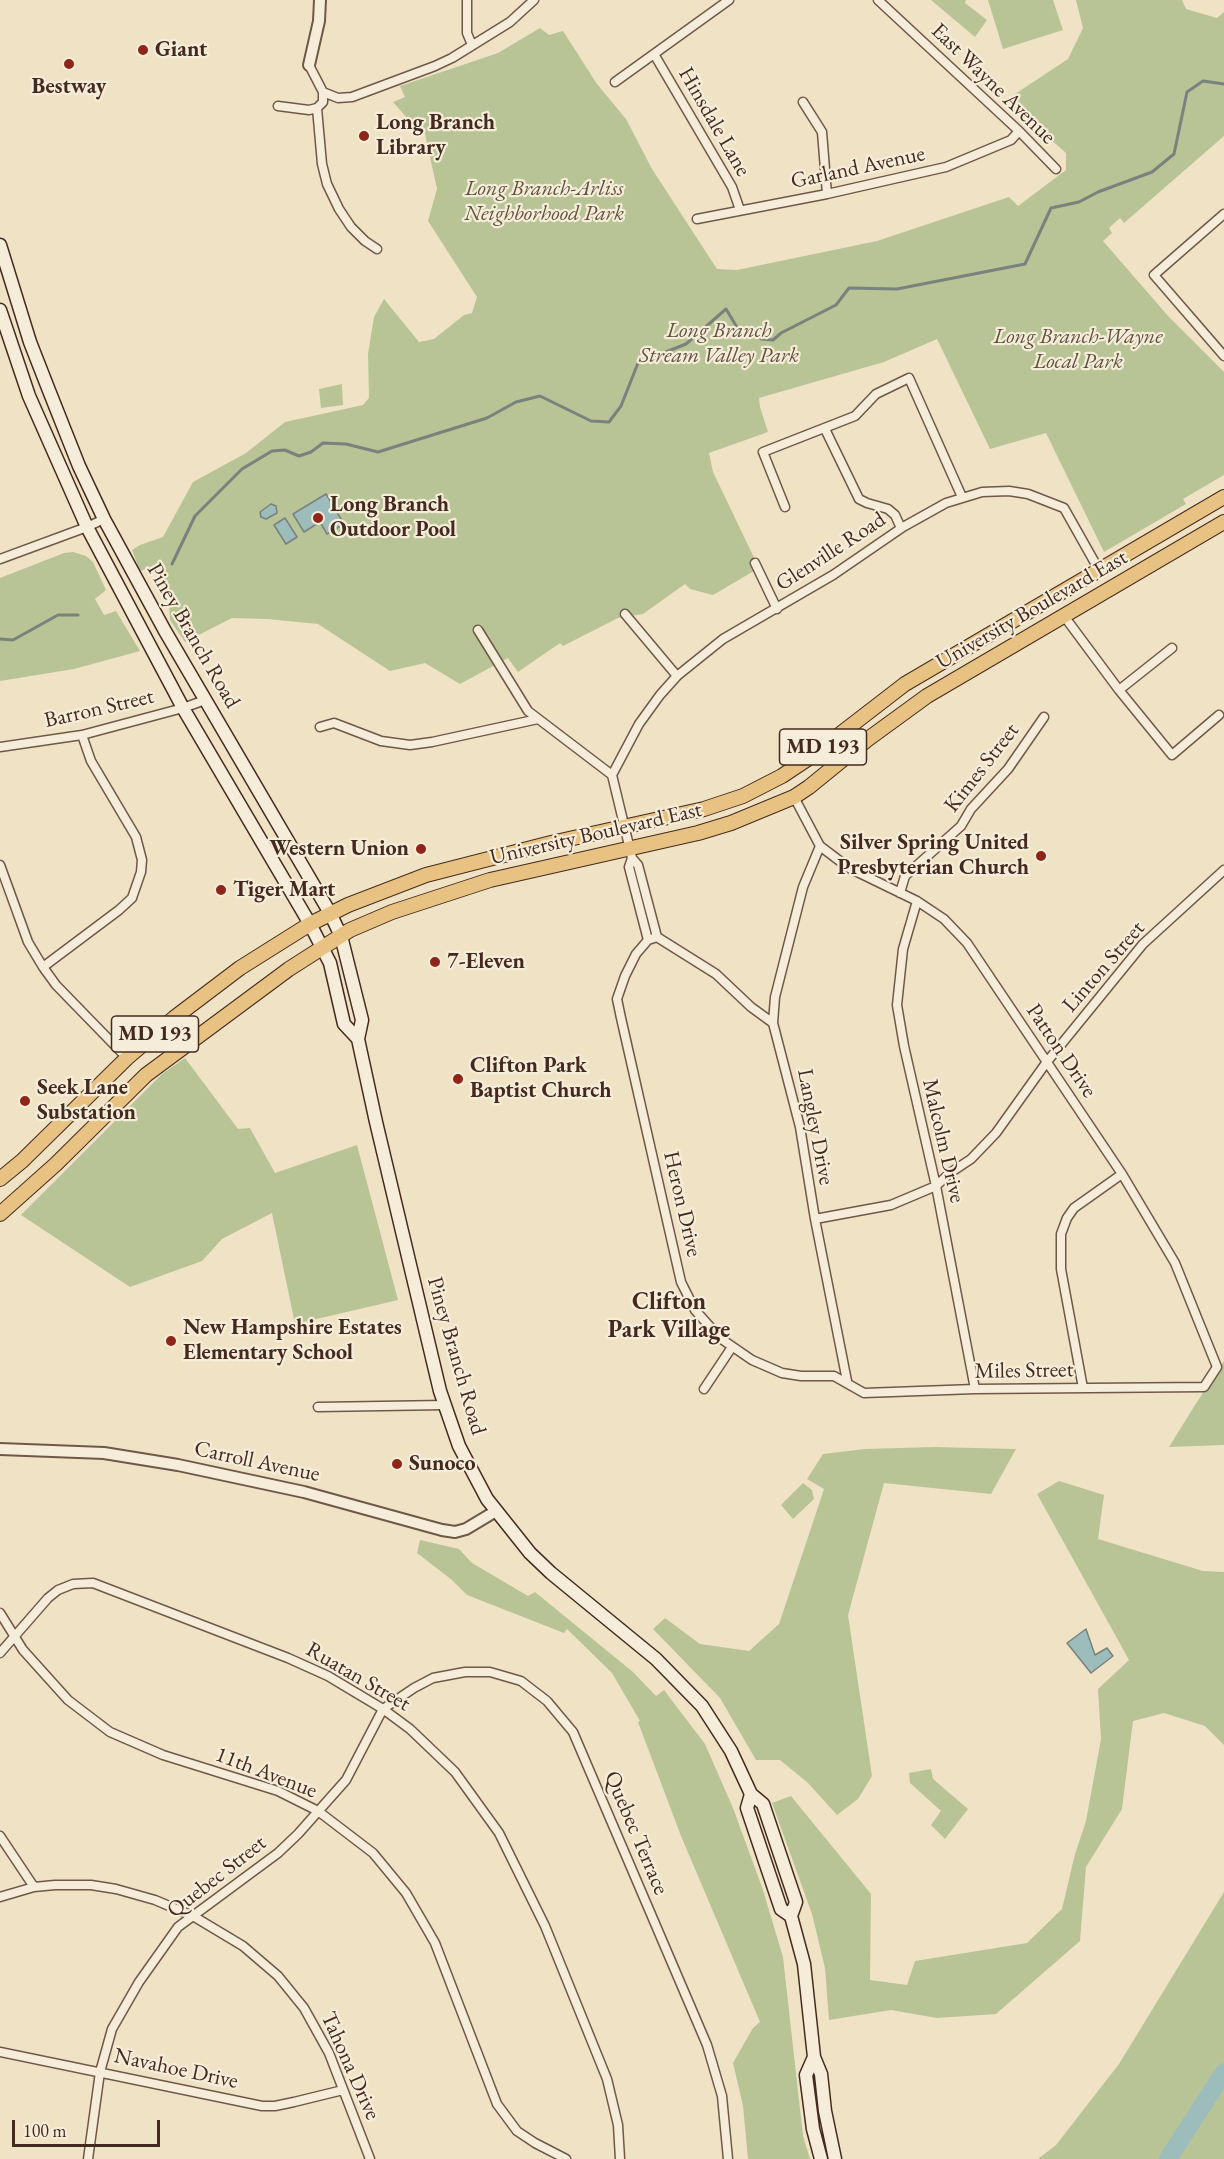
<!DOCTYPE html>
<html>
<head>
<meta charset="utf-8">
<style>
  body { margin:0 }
  #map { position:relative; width:1224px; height:2159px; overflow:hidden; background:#f0e3c5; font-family:"EB Garamond",serif }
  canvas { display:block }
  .scale { position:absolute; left:12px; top:2120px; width:148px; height:27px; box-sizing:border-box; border:3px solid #442a1e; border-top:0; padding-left:8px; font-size:18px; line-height:21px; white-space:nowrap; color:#442a1e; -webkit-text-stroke:4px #f5edd9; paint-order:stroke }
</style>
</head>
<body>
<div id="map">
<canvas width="1224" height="2159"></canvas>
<div class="scale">100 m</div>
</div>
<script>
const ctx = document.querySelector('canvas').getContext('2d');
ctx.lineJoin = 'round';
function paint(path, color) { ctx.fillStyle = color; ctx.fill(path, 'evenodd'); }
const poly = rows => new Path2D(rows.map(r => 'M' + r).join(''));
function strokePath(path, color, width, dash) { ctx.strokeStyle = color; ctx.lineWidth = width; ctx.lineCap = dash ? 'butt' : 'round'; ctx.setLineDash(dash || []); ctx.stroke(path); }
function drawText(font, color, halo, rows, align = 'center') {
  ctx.font = font + ' "EB Garamond",serif'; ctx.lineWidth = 4.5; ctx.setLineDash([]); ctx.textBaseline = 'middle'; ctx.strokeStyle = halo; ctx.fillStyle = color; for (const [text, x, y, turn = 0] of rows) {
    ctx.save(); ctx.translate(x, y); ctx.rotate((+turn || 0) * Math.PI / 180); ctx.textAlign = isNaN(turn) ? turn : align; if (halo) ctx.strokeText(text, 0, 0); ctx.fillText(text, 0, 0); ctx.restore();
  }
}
paint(poly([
  [931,0,966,0,965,3,987,20,975,37],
  [988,0,1053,0,1063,30,1003,49],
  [1076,0,1182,0,1186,9,1217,18,1224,12,1224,136,1124,223,1120,218,1109,228,1112,233,1103,241,1169,317,1224,372,1224,475,1183,499,1186,504,1104,552,1046,433,990,449,937,339,884,362,759,398,760,407,768,432,709,453,713,472,759,568,713,595,690,589,685,584,643,614,618,618,563,646,560,643,518,672,508,658,460,684,425,663,390,671,318,624,267,619,232,618,185,642,170,620,168,584,156,566,140,571,132,550,140,545,163,537,193,482,246,453,285,422,363,405,369,398,368,354,374,317,384,299,419,342,434,339,464,315,472,313,477,297,428,221,437,189,425,134,417,135,408,119,393,102,405,97,400,86,498,53,540,28,549,35,563,31,597,84,626,119,652,169,717,269,737,270,877,241,1009,197,1018,206,1066,170,1066,153,1006,100,1068,59,1083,28],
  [342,384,343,405,321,408,319,389],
  [73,552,86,556,93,562,106,590,95,599,104,615,116,611,140,651,74,669,0,681,0,578,64,553],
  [185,1058,238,1129,250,1128,275,1173,357,1145,398,1300,295,1324,272,1213,222,1239,202,1261,130,1287,21,1215,162,1074],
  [1224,1361,1224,1445,1169,1447,1195,1405],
  [934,1447,1016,1449,991,1494,884,1483,848,1615,872,1776,858,1799,837,1815,808,1783,780,1760,756,1760,720,1698,653,1629,665,1618,700,1644,749,1651,779,1624,824,1489,807,1479,823,1454,865,1449],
  [1059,1481,1104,1495,1098,1539,1203,1571,1224,1572,1224,1745,1205,1726,1164,1713,1133,1721,1122,1809,1086,1867,1080,1941,996,2014,937,2018,891,2010,829,2020,825,1968,812,1914,772,1803,791,1796,871,1894,870,1980,907,1985,915,1961,1027,1943,1062,1909,1075,1854,1086,1821,1101,1739,1098,1689,1129,1660,1037,1494],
  [803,1483,812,1490,814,1499,793,1519,781,1505],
  [420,1540,459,1549,472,1563,528,1596,535,1592,633,1672,656,1696,664,1690,705,1744,733,1808,763,1890,783,1957,803,2136,810,2159,748,2159,743,2106,733,2063,753,2028,760,2022,681,1836,638,1722,640,1721,612,1673,567,1629,564,1633,467,1595,452,1580,417,1553],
  [931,1769,933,1779,968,1809,945,1839,931,1825,941,1811,910,1783,909,1773],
  [1224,1892,1224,2159,1038,2159,1056,2145,1119,2064]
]), '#b8c495');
const water = poly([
  [326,494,344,524,327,534,320,522,304,532,293,514,326,494],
  [271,504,276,506,277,513,266,519,261,517,260,512,271,504],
  [285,518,297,537,286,544,274,525,285,518],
  [1086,1629,1095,1655,1107,1648,1113,1656,1091,1673,1067,1643,1086,1629]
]);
paint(water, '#9cbdbc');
strokePath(water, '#79827d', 1.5);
strokePath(poly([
  [172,564,195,516,242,469,272,451,285,450,299,456,311,452,323,443,346,444,378,452,487,418,516,402,540,396,591,421,609,422,621,406,638,363,686,344,726,309,738,329,754,329,761,339,773,340,781,333,836,305,849,288,897,289,1025,264,1051,208,1079,202,1098,192,1152,172,1174,154,1187,92,1203,81,1224,84],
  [0,639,13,640,58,615,78,615]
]), '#79827d', 3);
strokePath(poly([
  [1168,2159,1224,2072]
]), '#9cbdbc', 18);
const minor = poly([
  [467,0,467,33,472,45],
  [878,0,1019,131,1056,169],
  [654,54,732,187,740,210],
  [615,82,729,0],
  [323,92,338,98,352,97,435,66,452,58,510,22,534,0],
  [803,102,822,132,827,194],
  [278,106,309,110,317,108,323,102,323,92,309,65],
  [317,108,322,164,327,184,339,209,351,227,365,241,377,249],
  [1224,214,1154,275,1224,356],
  [697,219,827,194,946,167,1011,140,1019,131],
  [825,429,859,499,867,503,888,509,895,515,901,528],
  [785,507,763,452,855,416,876,394,909,378,962,497],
  [0,559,87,527,104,519],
  [755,563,777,609],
  [625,614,677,676],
  [1064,616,1119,690,1172,648],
  [478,630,528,711,612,775,632,858,629,867,648,940],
  [1119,690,1172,755,1219,715],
  [320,727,334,723,381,741,410,745,432,742,538,719],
  [0,747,82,735,183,708,205,700],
  [612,775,639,724,660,695,677,676,723,639,833,575,903,527,946,503,982,492,1009,491,1028,494,1064,508,1099,570],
  [632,858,638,865,657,937],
  [0,865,28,942,43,967,56,985,127,1058],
  [900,893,905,876,961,826,971,809,1008,769,1044,717],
  [917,901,903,949,897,1005,904,1046,936,1186,975,1389],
  [648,940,636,954,625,976,617,999,621,1018,681,1282,695,1310,720,1338,752,1360,782,1373,801,1376,834,1376,864,1393,975,1389,1204,1387,1217,1367,1175,1263,1122,1174,967,943,944,919,917,901,849,868,820,846,794,797],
  [648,940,657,937,716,974,751,1007,773,1023,800,1127,815,1219,847,1381],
  [43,967,119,910,132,898,141,872,142,860,136,837,91,761,82,735],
  [773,1023,775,997,803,887,820,846],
  [815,1219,891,1205,936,1186,950,1173,971,1159,996,1133,1046,1063,1143,944,1224,870],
  [1083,1388,1061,1269,1061,1234,1067,1218,1074,1208,1122,1174],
  [704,1389,732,1347],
  [318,1407,445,1405],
  [0,1613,23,1650,68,1700,110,1732,163,1755,278,1791,318,1811,373,1853,406,1893,435,1943,497,2104,517,2131,535,2143,566,2159],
  [0,1653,48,1598,58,1590,73,1584,93,1583,288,1658,328,1676,383,1709,410,1729,455,1772,499,1833,545,1926,607,2079,618,2125,620,2159],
  [0,1836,34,1887],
  [0,1897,34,1887,55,1885,91,1885,116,1889,155,1900,193,1916,243,1946,278,1976,304,2008,329,2053,370,2159],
  [0,2052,262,2106,275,2106,294,2102,343,2090],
  [88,2159,100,2072,112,2029,139,1982,178,1927,278,1853,298,1834,346,1780,383,1709,414,1688,433,1678,465,1672,490,1672,521,1681,547,1701,573,1732,707,2045,722,2096,728,2159]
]);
const tertiary = poly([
  [309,65,319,21,320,0],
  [0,1449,104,1453,178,1465,304,1492,442,1530,455,1532,466,1529,496,1511]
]);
const secondary = poly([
  [0,245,30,342,48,388,79,466,104,519,165,631,330,913,341,936,362,1020,358,1039,376,1122,440,1391,459,1446,487,1499,530,1553,551,1573,656,1659,702,1706,731,1751,751,1794,763,1804,796,1902,791,1916,804,1964,814,2057,821,2074,825,2111,835,2159],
  [0,310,29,396,87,527,183,708,310,924,330,963,344,1024,358,1039],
  [751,1794,747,1808,781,1909,791,1916],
  [814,2057,806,2075,813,2129,821,2159]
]);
const primary = poly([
  [0,1179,22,1161,127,1058,174,1018,240,968,310,924,348,905,426,875,551,843,704,809,743,796,782,776,809,758,905,684,1224,497],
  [0,1214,56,1164,146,1075,289,969,350,930,392,912,490,880,698,833,731,823,794,797,809,787,868,739,927,696,1224,522]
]);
strokePath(minor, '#6f5848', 11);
strokePath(tertiary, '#6f5848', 14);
strokePath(secondary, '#442a1e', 15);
strokePath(primary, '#442a1e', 16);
strokePath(minor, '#f5edd9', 8);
strokePath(tertiary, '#f5edd9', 10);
strokePath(secondary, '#f5edd9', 12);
strokePath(primary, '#e8c282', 14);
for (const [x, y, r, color] of [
  [143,50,6,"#8f2418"],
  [69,64,6,"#8f2418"],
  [364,136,6,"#8f2418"],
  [318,518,6,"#8f2418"],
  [421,849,6,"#8f2418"],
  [1041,856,6,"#8f2418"],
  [221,890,6,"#8f2418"],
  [435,962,6,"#8f2418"],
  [458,1079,6,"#8f2418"],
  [25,1101,6,"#8f2418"],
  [171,1341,6,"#8f2418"],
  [397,1464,6,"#8f2418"]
]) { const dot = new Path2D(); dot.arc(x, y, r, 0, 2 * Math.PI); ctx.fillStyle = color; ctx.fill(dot); strokePath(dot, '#f5edd9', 2); }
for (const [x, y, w] of [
  [823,747,87],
  [155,1034,87]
]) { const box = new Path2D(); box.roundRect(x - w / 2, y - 18, w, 36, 4.5); ctx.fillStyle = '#f5edd9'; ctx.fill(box); strokePath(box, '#442a1e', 1.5); }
drawText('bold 21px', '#442a1e', null, [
  ["MD 193",823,747],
  ["MD 193",155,1034]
]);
drawText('bold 22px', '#442a1e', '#f5edd9', [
  ["Giant",155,50],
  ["Bestway",69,87,"center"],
  ["Long Branch",376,123],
  ["Library",376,148],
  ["Long Branch",330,505],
  ["Outdoor Pool",330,530],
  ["Silver Spring United",1029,843,"right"],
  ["Presbyterian Church",1029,868,"right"],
  ["Western Union",409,849,"right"],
  ["Tiger Mart",233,890],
  ["7-Eleven",447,962],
  ["Clifton Park",470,1066],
  ["Baptist Church",470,1091],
  ["Seek Lane",37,1088],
  ["Substation",37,1113],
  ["New Hampshire Estates",183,1328],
  ["Elementary School",183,1353],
  ["Sunoco",409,1464]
], 'left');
drawText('22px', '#442a1e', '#f5edd9', [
  ["East Wayne Avenue",993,84,44],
  ["Hinsdale Lane",714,122,60],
  ["Garland Avenue",858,168,-12],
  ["Glenville Road",831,552,-33],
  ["University Boulevard East",1032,610,-30],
  ["Piney Branch Road",193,636,60],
  ["Barron Street",99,709,-13],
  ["Kimes Street",982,768,-52],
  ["University Boulevard East",596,834,-13],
  ["Linton Street",1104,967,-49],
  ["Patton Drive",1061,1051,56],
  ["Langley Drive",815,1127,79],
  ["Malcolm Drive",943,1141,77],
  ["Heron Drive",682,1204,77],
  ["Piney Branch Road",456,1356,74],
  ["Miles Street",1024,1371,-1],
  ["Carroll Avenue",257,1462,12],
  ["Ruatan Street",358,1677,30],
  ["11th Avenue",266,1773,21],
  ["Quebec Terrace",636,1833,67],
  ["Quebec Street",217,1877,-38],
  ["Tahona Drive",350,2066,66],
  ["Navahoe Drive",176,2069,12]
]);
drawText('italic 22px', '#61503c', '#f5edd9', [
  ["Long Branch-Arliss",544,189],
  ["Neighborhood Park",544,214],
  ["Long Branch",719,331],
  ["Stream Valley Park",719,356],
  ["Long Branch-Wayne",1078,337],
  ["Local Park",1078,362]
]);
drawText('bold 24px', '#442a1e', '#f5edd9', [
  ["Clifton",669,1302],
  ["Park Village",669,1330]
]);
</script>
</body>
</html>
